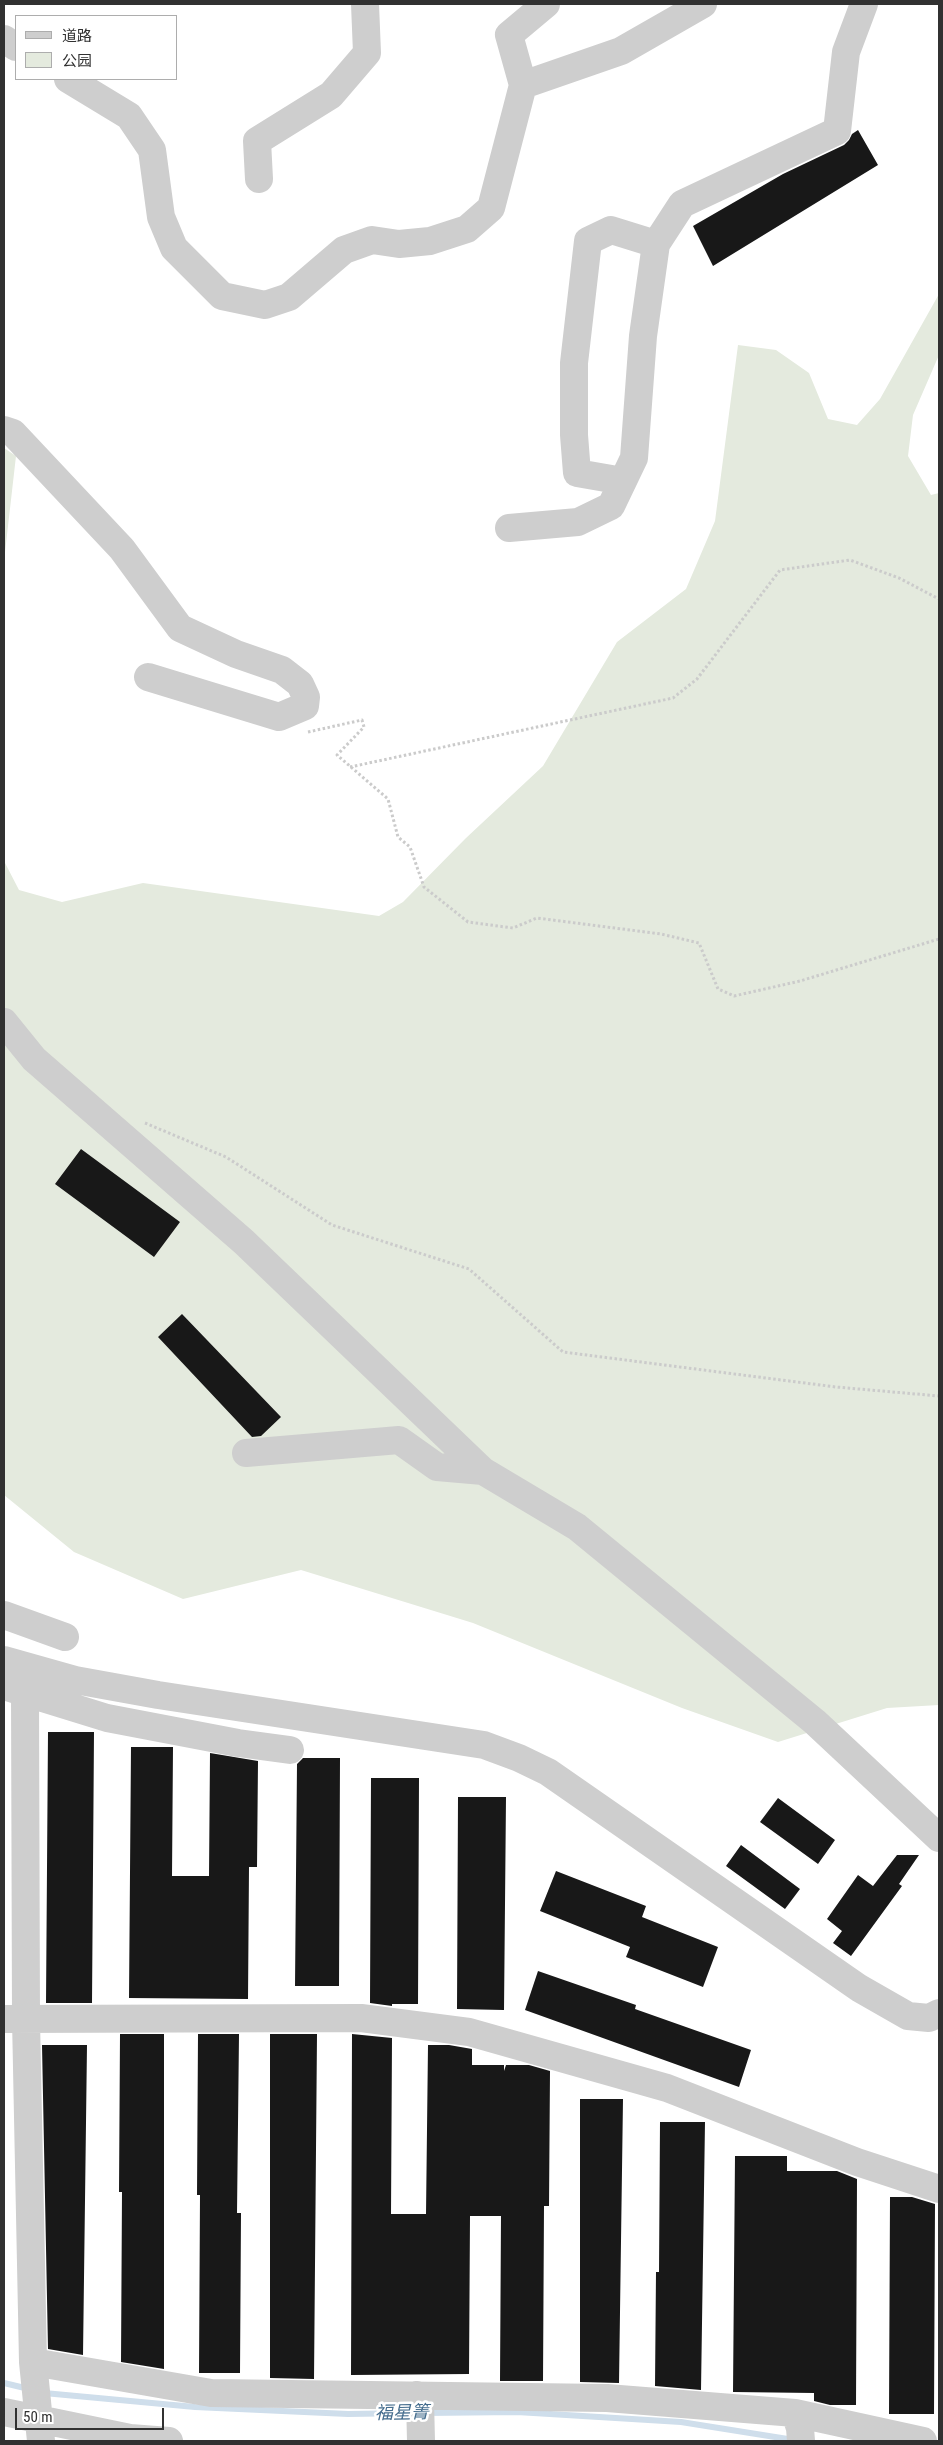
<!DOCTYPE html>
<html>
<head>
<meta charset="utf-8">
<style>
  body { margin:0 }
  #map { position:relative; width:943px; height:2445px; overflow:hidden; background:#fff; font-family:"Roboto Condensed","Noto Sans SC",sans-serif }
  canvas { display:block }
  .frame { position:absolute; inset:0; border:5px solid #313131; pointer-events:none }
  .legend { position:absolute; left:15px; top:15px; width:162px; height:65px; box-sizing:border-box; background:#fff; border:1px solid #adadad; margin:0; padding:6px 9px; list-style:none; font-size:15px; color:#313131 }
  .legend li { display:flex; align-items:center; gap:10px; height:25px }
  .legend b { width:25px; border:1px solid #adadad }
  .scale { position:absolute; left:15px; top:2408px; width:149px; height:22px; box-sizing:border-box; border:2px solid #313131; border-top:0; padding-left:6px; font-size:15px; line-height:18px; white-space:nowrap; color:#313131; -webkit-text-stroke:4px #fff; paint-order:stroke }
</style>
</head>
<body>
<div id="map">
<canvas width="943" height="2445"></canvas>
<div class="frame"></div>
<ul class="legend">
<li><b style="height:6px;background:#cecece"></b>道路</li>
<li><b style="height:14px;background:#e4eade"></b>公园</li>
</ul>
<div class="scale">50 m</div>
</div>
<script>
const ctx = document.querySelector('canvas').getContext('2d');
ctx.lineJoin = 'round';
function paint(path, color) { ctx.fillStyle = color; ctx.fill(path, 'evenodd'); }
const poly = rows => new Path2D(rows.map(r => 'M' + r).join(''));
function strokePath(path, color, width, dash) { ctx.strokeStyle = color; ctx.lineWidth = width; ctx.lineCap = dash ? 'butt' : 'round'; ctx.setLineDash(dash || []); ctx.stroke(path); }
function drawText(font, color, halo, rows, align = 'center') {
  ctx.font = font + ' "Roboto Condensed","Noto Sans SC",sans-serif'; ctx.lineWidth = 5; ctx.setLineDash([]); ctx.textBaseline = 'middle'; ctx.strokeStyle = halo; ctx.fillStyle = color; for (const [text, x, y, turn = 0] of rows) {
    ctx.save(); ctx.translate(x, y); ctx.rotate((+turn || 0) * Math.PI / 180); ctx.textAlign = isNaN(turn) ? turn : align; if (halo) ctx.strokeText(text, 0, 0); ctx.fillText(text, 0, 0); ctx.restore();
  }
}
paint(poly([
  [939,294,939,355,913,415,908,456,931,495,939,493,939,1705,887,1708,778,1742,682,1708,473,1623,301,1570,183,1599,74,1552,4,1495,4,861,19,890,62,902,143,883,379,916,403,902,466,838,543,766,617,642,686,589,715,521,738,345,776,350,809,373,828,419,857,425,880,399],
  [4,448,16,456,4,561]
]), '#e4eade');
strokePath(poly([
  [4,2383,29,2389],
  [44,2393,195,2407,348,2414,413,2413],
  [425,2413,517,2412,681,2422,794,2440]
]), '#cfdeeb', 6);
paint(poly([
  [858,130,878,165,713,266,693,226,783,174,844,145,849,140,852,134],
  [81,1149,180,1222,154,1257,55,1184],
  [182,1314,281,1417,261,1436,252,1437,158,1337],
  [48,1732,94,1732,92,2003,46,2003],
  [131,1747,173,1747,172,1876,209,1876,210,1753,258,1761,257,1867,249,1867,248,1999,129,1998],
  [303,1758,340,1758,339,1986,295,1986,297,1764],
  [371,1778,419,1778,418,2004,392,2004,392,2006,370,2003],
  [458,1797,506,1797,504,2010,457,2009],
  [778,1798,835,1840,818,1864,760,1822],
  [741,1845,800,1889,785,1909,726,1866],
  [897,1855,919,1855,899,1884,902,1886,851,1956,833,1943,842,1931,827,1919,858,1875,873,1886],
  [556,1871,646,1906,642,1917,718,1947,703,1987,626,1957,630,1947,540,1911],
  [538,1971,636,2005,635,2009,751,2050,739,2087,525,2010],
  [120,2034,164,2034,164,2369,121,2362,122,2192,119,2192],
  [198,2034,239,2034,237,2213,241,2213,240,2373,199,2373,200,2195,197,2195],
  [270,2034,317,2034,314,2379,270,2378],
  [352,2034,392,2038,391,2214,426,2214,428,2045,449,2045,472,2049,472,2065,504,2065,504,2071,506,2065,529,2065,550,2071,549,2206,544,2206,543,2381,500,2381,501,2216,470,2216,469,2374,351,2375],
  [42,2045,87,2045,83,2355,48,2349],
  [580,2099,623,2099,619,2383,580,2382],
  [660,2122,705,2122,701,2390,655,2386,656,2272,659,2272],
  [735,2156,787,2156,787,2171,837,2171,857,2179,856,2405,830,2405,814,2401,814,2393,733,2392],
  [890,2197,912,2197,935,2204,934,2414,889,2414]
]), '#181818');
strokePath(poly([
  [308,732,362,720,364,727,337,755,388,799,398,837,410,847,424,887,468,922,513,928,537,918,661,934,699,943,718,989,734,996,800,981,939,939],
  [350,767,673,698,697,679,780,570,850,560,899,578,939,599],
  [145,1123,226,1157,332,1225,469,1269,563,1352,836,1387,939,1396]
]), '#cbcbcb', 3, [2.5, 2.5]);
strokePath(poly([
  [546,4,509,35,523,85,621,51,703,4],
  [4,39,16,47],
  [68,79,129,116,152,150,161,217,174,248,222,296,265,305,289,297,344,250,372,240,399,244,430,241,467,229,491,208,523,85],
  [259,179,257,141,331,95,367,53,365,4],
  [4,430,13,433,122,549,180,628,236,654,282,670,300,684,306,697,305,706,279,717,148,677],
  [623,481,577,473,574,435,574,363,588,241,611,230,656,244],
  [509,528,578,522,611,506,634,458,643,336,656,244,682,204,837,131,846,52,864,4],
  [4,1022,34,1059,244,1242,483,1471,577,1527,815,1722,939,1838],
  [246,1453,399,1440,437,1467,483,1471],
  [4,1615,65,1637],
  [4,1660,75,1680,158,1695,484,1745,519,1758,548,1772,859,1988,908,2016,929,2018,939,2013],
  [4,1686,107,1718,238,1743,290,1750],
  [25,1693,26,2019,33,2362,41,2441],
  [4,2019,361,2018,469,2032,667,2088,857,2162,939,2189],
  [33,2362,211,2393,607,2398,795,2413,923,2441],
  [417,2395,420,2400,421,2441],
  [4,2412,130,2438,169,2441],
  [795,2413,800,2428,801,2441]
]), '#cecece', 28);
drawText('italic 18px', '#456d8e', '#fff', [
  ["福星箐",402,2414,-1]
]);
</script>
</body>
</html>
